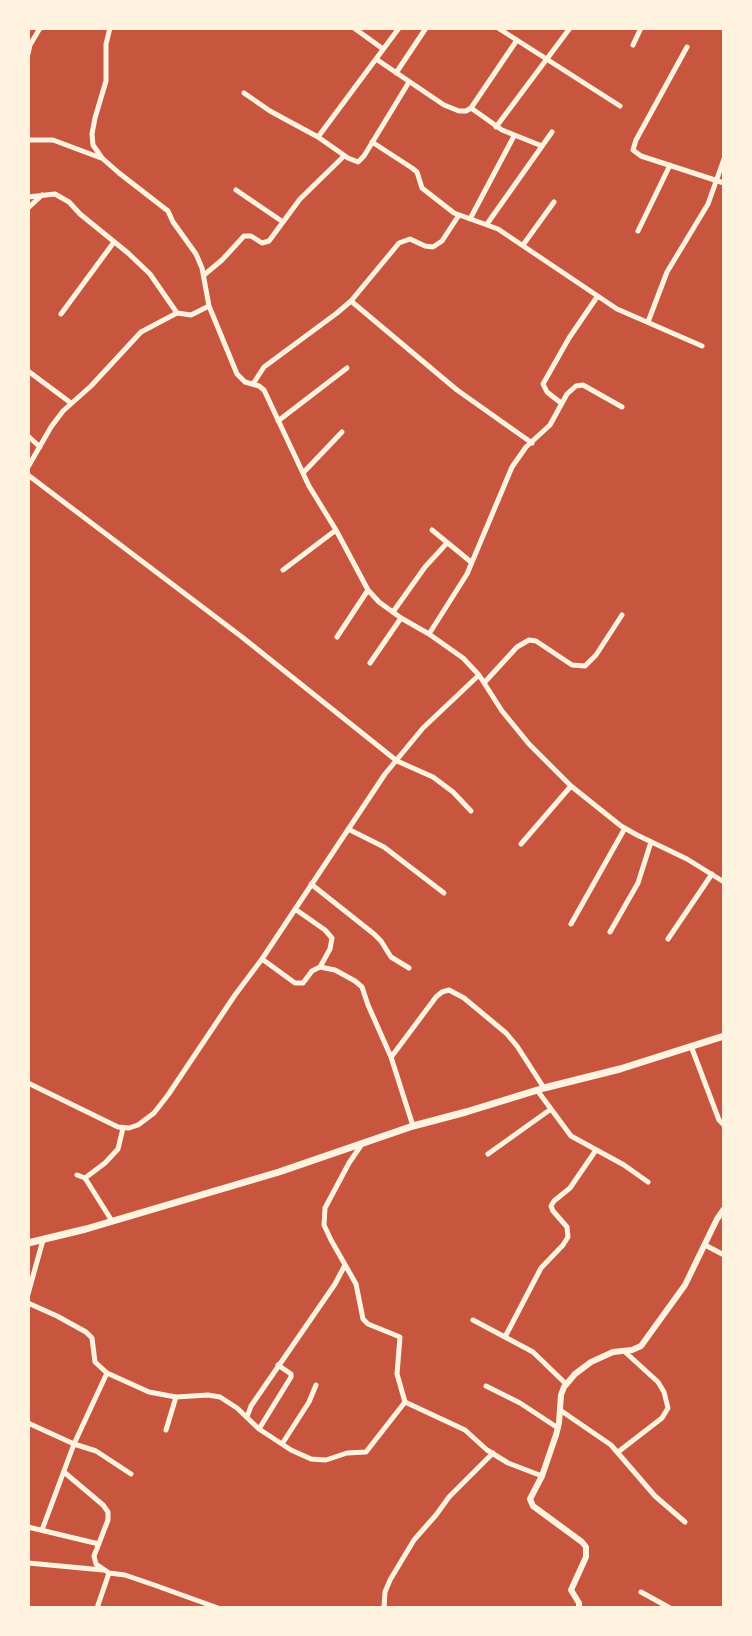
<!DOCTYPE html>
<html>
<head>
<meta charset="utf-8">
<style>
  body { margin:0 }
  #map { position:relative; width:752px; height:1636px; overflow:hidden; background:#c8553d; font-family:"PT Sans",sans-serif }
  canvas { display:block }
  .frame { position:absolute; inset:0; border:30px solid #fff3e0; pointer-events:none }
</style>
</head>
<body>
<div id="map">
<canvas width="752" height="1636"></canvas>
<div class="frame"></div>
</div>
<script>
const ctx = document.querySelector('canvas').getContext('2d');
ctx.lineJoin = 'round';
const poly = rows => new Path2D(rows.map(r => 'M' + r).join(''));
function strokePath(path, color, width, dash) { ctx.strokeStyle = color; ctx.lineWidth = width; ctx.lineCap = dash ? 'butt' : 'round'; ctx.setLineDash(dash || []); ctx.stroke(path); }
strokePath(poly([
  [110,28,106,44,106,81,95,118,92,134,93,145,102,158,119,173,168,211,173,222,196,254,202,268,209,306,237,374,245,382,259,386,264,390,309,486,336,530,368,590,379,602,401,618,429,634,463,658,479,675,502,711,529,744,571,786,621,826,637,835,687,859,724,882],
  [354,28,383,49],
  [498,28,620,106],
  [633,45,641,28],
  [687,47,636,140,633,150,641,156,724,183],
  [28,54,30,45,40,28],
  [376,59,444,105,459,111,466,111,471,108,517,40],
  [396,73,426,28],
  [244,93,270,111,318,137,348,158,358,162,364,156,409,82],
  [471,108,502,130,542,146],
  [496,127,570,28],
  [318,137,399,28],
  [28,140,53,140,101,158],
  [372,142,412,168,417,172,422,188,454,213,498,229,617,309,702,346],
  [236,190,283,222],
  [28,197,55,194,69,202,80,214,128,253,150,274,177,313],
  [28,208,42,195],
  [470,219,514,136],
  [487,224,552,132],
  [638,231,670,165],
  [523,245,554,202],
  [204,275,222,260,244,236,251,236,262,243,269,241,300,199,344,156],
  [351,301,457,390,532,443],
  [61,314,114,242],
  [648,322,667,272,708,204,724,159],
  [28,371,71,403],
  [253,384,264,367,337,313,351,301,399,243,410,239,425,246,433,247,442,241,459,215],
  [561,403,547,392,543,384,569,338,597,297],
  [278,421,347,368],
  [28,436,40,447],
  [28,467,51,427,63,411,91,386,141,332,177,313,191,315,209,306],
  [303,473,342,432],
  [28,475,242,637,397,761,433,777,453,792,471,811],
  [432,530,471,562],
  [283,570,336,530],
  [393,612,425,567,447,543],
  [429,634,467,574,512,467,526,447,550,425,567,394,576,386,583,385,622,407],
  [337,637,368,590],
  [370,663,401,618],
  [484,683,517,647,529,640,536,641,572,665,585,666,596,655,622,615],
  [348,829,384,847,444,893],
  [521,844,571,786],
  [311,884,374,934,381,941,391,957,409,968],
  [295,909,325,930,332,938,330,949,320,967],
  [571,924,625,828],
  [610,932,638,883,651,842],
  [668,939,712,874],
  [262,959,295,983,303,983,312,971,320,967,335,970,355,981,362,987,368,1005,391,1057,413,1126],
  [691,1046,719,1120,724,1125],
  [392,1056,436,997,442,992,449,990,464,998,506,1033,517,1046,544,1088],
  [28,1083,118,1127,129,1128,138,1125,154,1113,168,1095,235,995,262,959,385,774,423,728,479,675],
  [537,1090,571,1136,624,1165,648,1182],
  [362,1144,349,1163,325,1208,324,1225,331,1240,356,1284,363,1319,368,1324,400,1337,397,1374,405,1402,465,1430,487,1450,508,1463,542,1476],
  [488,1154,551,1109],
  [77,1175,85,1178,112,1221],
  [85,1178,105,1163,118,1149,123,1128],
  [705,1245,724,1255],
  [28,1294,43,1240],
  [28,1303,57,1316,86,1332,92,1338,95,1362,107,1373,149,1392,176,1397,166,1430],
  [473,1320,533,1352,566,1384],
  [505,1337,541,1268,563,1245,568,1237,567,1227,553,1211,551,1206,554,1201,570,1188,596,1150],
  [486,1386,520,1403,558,1428],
  [176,1397,208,1395,220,1397,237,1408,259,1429,291,1450,311,1459,326,1460,347,1453,366,1452,405,1402],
  [560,1410,611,1445,655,1496,685,1522],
  [247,1417,251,1406,335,1284,345,1265],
  [28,1423,74,1444,96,1451,131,1474],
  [259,1429,291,1377,291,1374,278,1365],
  [282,1444,309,1402,316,1385],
  [618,1452,662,1418,668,1408,664,1392,658,1382,624,1351],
  [64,1472,103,1505,108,1512,108,1520,94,1556,96,1564,109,1573,125,1575,157,1586,218,1608],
  [28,1527,99,1544],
  [42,1530,74,1444,107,1373],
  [28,1563,103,1570],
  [641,1592,670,1608],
  [97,1608,109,1573],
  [384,1608,385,1592,390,1580,414,1540,436,1515,449,1497,493,1453]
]), '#fff3e0', 5);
strokePath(poly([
  [579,1608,579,1603,571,1590,586,1557,586,1547,582,1542,533,1506,530,1499,542,1476,556,1435,559,1423,561,1395,564,1387,575,1374,591,1362,613,1352,632,1350,641,1346,685,1285,717,1219,724,1209]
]), '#fff3e0', 6);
strokePath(poly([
  [28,1243,86,1229,279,1172,413,1126,466,1112,544,1088,620,1069,724,1036]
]), '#fff3e0', 7);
</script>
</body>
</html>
